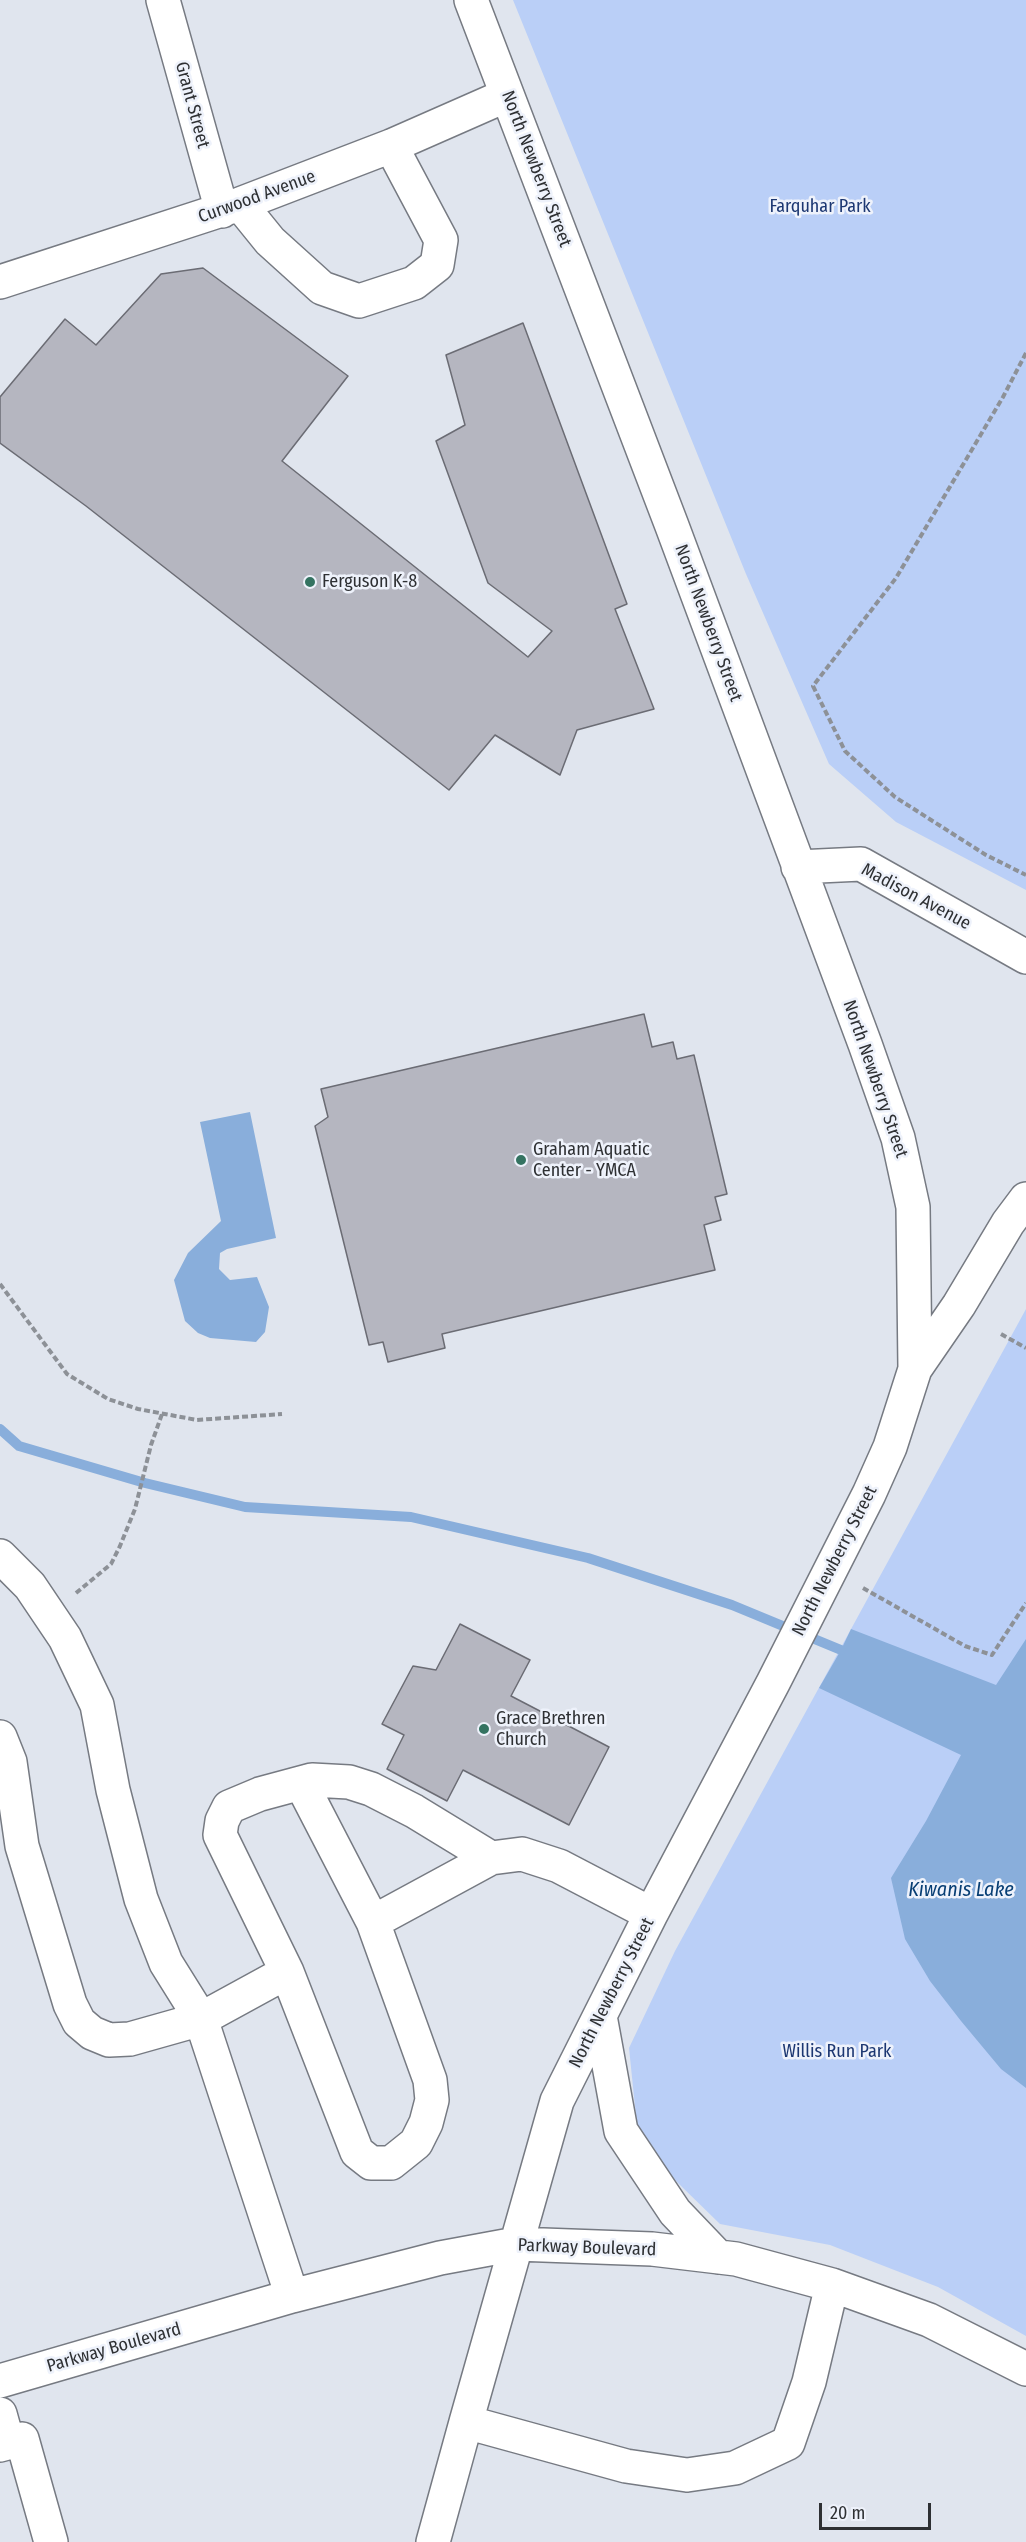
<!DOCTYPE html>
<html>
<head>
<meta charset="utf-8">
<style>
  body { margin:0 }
  #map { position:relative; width:1026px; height:2542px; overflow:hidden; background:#e0e5ee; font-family:"Fira Sans Condensed",sans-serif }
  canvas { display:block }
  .scale { position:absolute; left:819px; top:2503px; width:112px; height:27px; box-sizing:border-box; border:3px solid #2e3033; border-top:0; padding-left:8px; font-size:18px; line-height:21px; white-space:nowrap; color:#2e3033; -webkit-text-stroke:4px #eef2fb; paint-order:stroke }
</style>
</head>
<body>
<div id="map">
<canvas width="1026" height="2542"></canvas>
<div class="scale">20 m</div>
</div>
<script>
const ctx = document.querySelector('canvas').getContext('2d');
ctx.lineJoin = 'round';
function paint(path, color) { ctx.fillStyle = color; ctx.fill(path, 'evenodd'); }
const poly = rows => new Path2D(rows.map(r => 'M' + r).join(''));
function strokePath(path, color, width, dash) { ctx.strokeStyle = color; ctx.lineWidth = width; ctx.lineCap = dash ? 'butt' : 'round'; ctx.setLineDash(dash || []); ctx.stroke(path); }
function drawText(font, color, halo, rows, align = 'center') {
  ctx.font = font + ' "Fira Sans Condensed",sans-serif'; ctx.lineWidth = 5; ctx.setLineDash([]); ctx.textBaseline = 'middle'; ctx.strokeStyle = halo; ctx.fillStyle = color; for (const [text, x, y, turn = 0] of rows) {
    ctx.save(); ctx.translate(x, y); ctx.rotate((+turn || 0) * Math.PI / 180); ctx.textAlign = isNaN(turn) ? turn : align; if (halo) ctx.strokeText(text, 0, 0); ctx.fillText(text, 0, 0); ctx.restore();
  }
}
paint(poly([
  [513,0,1026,0,1026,890,896,822,829,764,746,574],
  [1026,1309,1026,2336,938,2287,830,2245,720,2224,639,2145,629,2048,675,1951]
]), '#bacff7');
paint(poly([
  [250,1112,276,1238,227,1249,220,1253,219,1269,230,1280,257,1277,269,1307,265,1332,256,1342,210,1338,198,1333,185,1321,174,1280,188,1253,221,1221,200,1122],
  [851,1629,996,1685,1026,1639,1026,2088,1001,2069,961,2021,930,1981,905,1939,891,1878,926,1821,961,1755,819,1688,841,1650]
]), '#89aedb');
strokePath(poly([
  [0,1429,19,1446,145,1483,245,1507,411,1517,588,1558,732,1605,841,1650]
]), '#89aedb', 10);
const building = poly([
  [203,268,348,376,282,461,528,657,552,631,488,583,436,441,465,425,446,355,523,323,627,604,615,609,654,709,577,730,560,775,495,735,449,790,86,506,0,443,0,397,65,319,96,345,161,274,203,268],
  [644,1014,652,1047,673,1042,677,1059,694,1055,727,1194,715,1197,721,1220,704,1225,715,1270,442,1334,445,1348,388,1362,383,1342,369,1345,315,1126,328,1117,321,1089,644,1014],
  [460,1624,530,1660,511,1696,609,1747,569,1825,463,1770,447,1801,387,1769,404,1735,382,1724,413,1666,436,1670,460,1624]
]);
paint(building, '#b5b6c0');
strokePath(building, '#6b6c74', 1.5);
const minor = poly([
  [163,0,222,211],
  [471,0,672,526,865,1044,898,1138,913,1207,915,1369,890,1447,869,1494,773,1683,651,1914,557,2101,466,2422,626,2466,687,2475,735,2468,788,2443,809,2382,832,2285],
  [240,204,270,241,322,288,359,301,414,283,437,265,441,240,391,146],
  [0,282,240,204,391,146,507,95],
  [798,867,861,864,1026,957],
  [915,1369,959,1305,1008,1223,1026,1199],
  [0,1556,30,1586,65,1638,97,1705,113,1790,141,1899,166,1963,201,2019,292,2296],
  [0,1737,10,1762,22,1846,70,2004,79,2022,92,2033,109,2040,130,2039,201,2019,287,1972,357,2152,371,2163,391,2163,416,2143,426,2123,432,2100,430,2080,373,1922,491,1858,522,1854,559,1866,651,1914],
  [301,1783,373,1922],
  [287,1972,220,1835,222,1821,229,1807,260,1794,312,1780,349,1782,371,1789,414,1811,491,1858],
  [600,2016,621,2131,675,2212,718,2257],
  [0,2381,292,2296,440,2258,516,2244,652,2249,736,2259,832,2285,929,2320,1026,2369],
  [0,2414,8,2443],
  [0,2445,22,2439,51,2542],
  [433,2542,466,2422]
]);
strokePath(minor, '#767a82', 36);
strokePath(poly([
  [1026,353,1003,397,896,578,813,686,845,751,895,797,986,855,1026,875],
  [0,1284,67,1374,108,1399,138,1409,197,1420,282,1414],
  [1001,1334,1026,1348],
  [863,1588,965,1646,992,1655,1026,1603],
  [76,1593,111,1564,120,1546,135,1509,151,1445,162,1414]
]), '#8d9197', 4, [6, 3]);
strokePath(minor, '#fff', 33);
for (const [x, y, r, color] of [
  [310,582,6,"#347361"],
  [521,1160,6,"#347361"],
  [484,1729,6,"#347361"]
]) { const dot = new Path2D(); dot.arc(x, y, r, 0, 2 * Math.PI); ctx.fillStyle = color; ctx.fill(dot); strokePath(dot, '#eef2fb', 2); }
drawText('18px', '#2e3033', '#eef2fb', [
  ["Grant Street",192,105,75],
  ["North Newberry Street",536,169,69],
  ["Curwood Avenue",257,197,-20],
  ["North Newberry Street",708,623,70],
  ["Madison Avenue",916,897,28],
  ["North Newberry Street",875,1079,71],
  ["North Newberry Street",835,1561,-63],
  ["North Newberry Street",612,1993,-63],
  ["Parkway Boulevard",587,2248,2],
  ["Parkway Boulevard",114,2348,-16]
]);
drawText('18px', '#1c3772', '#eef2fb', [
  ["Farquhar Park",820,207],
  ["Willis Run Park",837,2052]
]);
drawText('18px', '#2e3033', '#eef2fb', [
  ["Ferguson K-8",322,582],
  ["Graham Aquatic",533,1150],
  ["Center - YMCA",533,1171],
  ["Grace Brethren",496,1719],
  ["Church",496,1740]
], 'left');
drawText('italic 20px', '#073e74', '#eef2fb', [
  ["Kiwanis Lake",961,1890]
]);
</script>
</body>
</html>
